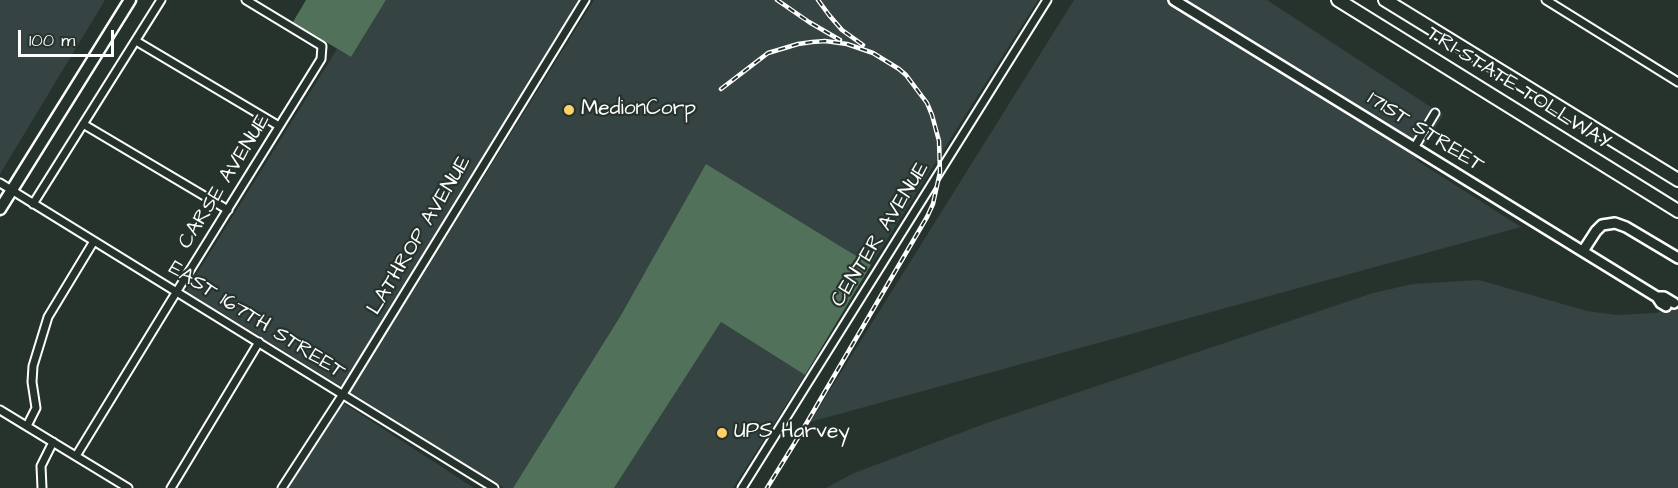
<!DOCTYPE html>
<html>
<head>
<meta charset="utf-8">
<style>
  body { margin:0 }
  #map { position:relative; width:1678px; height:488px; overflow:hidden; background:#26332d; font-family:"Architects Daughter",sans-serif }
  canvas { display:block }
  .scale { position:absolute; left:18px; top:30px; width:96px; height:27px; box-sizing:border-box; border:3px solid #fff; border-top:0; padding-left:8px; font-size:18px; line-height:21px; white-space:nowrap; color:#fff; -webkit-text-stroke:4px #26332d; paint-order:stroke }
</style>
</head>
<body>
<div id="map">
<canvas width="1678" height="488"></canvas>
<div class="scale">100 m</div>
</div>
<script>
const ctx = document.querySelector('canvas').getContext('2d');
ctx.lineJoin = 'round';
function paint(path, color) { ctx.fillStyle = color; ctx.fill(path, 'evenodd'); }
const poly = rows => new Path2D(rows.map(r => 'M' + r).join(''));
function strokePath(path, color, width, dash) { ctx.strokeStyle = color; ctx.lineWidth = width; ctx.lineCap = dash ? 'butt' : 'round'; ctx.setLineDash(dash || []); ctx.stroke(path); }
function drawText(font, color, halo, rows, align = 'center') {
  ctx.font = font + ' "Architects Daughter",sans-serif'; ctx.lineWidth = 4.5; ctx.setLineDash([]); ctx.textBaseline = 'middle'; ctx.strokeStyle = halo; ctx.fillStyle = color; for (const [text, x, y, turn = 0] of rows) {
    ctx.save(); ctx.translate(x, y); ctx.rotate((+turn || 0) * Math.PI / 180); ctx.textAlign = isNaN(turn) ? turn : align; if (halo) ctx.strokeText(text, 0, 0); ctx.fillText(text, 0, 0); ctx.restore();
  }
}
paint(poly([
  [0,0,105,0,0,174],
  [386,0,581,0,342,387,186,291,337,49,351,57],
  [594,0,1038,0,871,265,706,165,621,315,513,488,504,488,350,392],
  [1074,0,1267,0,1443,115,1416,160,1521,227,810,422],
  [1479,280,1587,311,1617,315,1656,313,1678,305,1678,488,826,488,854,473,984,424,1373,293,1413,284],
  [721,322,805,375,733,488,614,488],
  [342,402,474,488,287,488]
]), '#354342');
paint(poly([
  [306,0,386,0,351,57,293,22],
  [706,164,871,265,805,375,721,322,614,488,513,488,621,315]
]), '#51715a');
strokePath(poly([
  [1666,306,1678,314]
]), '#3c4742', 9, [9, 4.5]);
const street = poly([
  [1546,0,1678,82],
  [136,41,279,126],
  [83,124,228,210],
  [1414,148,1435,113],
  [0,183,494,488],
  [33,204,161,0],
  [0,410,128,488],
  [27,426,36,408,32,382,33,366,48,317,94,241],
  [76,456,177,291,321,59,322,46,246,0],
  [42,488,41,466,53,442],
  [171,488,259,342],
  [282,488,343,394,585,0],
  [742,488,1047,0]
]);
const secondary = poly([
  [1174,0,1657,297,1664,297,1674,303],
  [1583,251,1596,231,1602,225,1615,223,1626,227,1678,258],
  [1657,297,1661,303,1666,306]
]);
const primary = poly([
  [0,209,130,0]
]);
const highway = poly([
  [1338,0,1678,211],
  [1385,0,1678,180]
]);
strokePath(street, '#fff', 11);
strokePath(secondary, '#fff', 14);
strokePath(primary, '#fff', 15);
strokePath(highway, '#fff', 16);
strokePath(street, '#26332d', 7);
strokePath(secondary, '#26332d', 9);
strokePath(primary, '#26332d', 10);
strokePath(highway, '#26332d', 12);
const rail = poly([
  [777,0,809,22,840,40],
  [818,0,829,15,842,30,863,45],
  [721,89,768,53,798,44,812,42,825,41,847,44,873,53,899,69,906,75,927,103,932,115,939,141,940,172,933,204,927,217,799,436,767,488]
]);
strokePath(rail, '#fff', 4.5);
strokePath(rail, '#26332d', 2, [7]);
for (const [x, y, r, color] of [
  [569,110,6,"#ffd166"],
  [722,433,6,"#ffd166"]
]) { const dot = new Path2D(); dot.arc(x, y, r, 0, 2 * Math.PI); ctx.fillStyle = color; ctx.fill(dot); strokePath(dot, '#26332d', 2); }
drawText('21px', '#fff', '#26332d', [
  ["TRI-STATE TOLLWAY",1518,89,32],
  ["171ST STREET",1425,133,32],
  ["CARSE AVENUE",225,182,-58],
  ["CENTER AVENUE",881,235,-58],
  ["LATHROP AVENUE",420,236,-59],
  ["EAST 167TH STREET",256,321,32]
]);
drawText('21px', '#fff', '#26332d', [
  ["MedionCorp",581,110],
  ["UPS Harvey",734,433]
], 'left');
</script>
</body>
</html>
